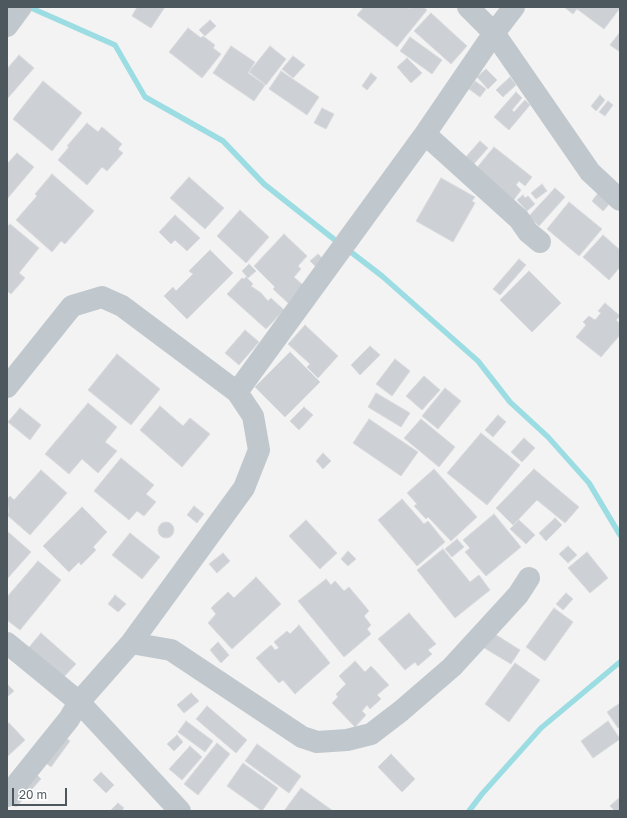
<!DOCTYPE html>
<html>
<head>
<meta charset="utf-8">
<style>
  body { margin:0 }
  #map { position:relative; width:627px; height:818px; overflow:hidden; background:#f4f3f3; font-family:"Golos Text",sans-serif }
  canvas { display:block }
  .frame { position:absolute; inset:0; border:8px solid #4d585e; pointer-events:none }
  .scale { position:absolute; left:12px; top:788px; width:55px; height:18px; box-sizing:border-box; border:2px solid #4d585e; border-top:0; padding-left:5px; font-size:12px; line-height:14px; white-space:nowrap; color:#4d585e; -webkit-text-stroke:3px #fff; paint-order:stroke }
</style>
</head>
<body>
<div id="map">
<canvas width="627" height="818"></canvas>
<div class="frame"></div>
<div class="scale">20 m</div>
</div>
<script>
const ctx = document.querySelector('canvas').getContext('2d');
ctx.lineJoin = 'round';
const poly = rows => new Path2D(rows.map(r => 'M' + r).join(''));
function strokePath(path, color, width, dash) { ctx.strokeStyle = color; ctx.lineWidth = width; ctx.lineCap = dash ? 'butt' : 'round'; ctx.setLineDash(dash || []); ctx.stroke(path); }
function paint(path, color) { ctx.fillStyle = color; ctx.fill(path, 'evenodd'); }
strokePath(poly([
  [29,7,115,45,145,97,223,141,264,184,340,244],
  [347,249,382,276,478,361,510,402,548,437,589,483,620,535],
  [469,811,482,794,541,728,620,662]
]), '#9bdde2', 5.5);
const building = poly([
  [137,7,165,7,151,28,132,16,137,7],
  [364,7,408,7,410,9,411,7,423,7,427,10,397,47,357,15,364,7],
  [564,7,620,7,620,8,604,29,577,9,573,14,564,7],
  [431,13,467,46,451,64,414,31,431,13],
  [210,20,216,26,205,36,199,30,210,20],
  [188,28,201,38,203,36,215,45,213,48,221,54,202,78,169,52,188,28],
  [620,32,620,52,610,45,620,32],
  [410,37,442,60,432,74,400,51,410,37],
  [231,46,255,62,248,73,265,85,254,101,213,73,231,46],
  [270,46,286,59,266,85,249,72,270,46],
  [19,55,34,68,7,99,7,69,19,55],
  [293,56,305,65,293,78,282,69,293,56],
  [407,58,422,73,411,83,397,67,407,58],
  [486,69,497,80,488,89,477,77,486,69],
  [281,71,319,97,307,115,269,89,281,71],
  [371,73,377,78,367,90,362,86,371,73],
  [510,77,516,85,503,97,496,90,510,77],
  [43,81,82,113,52,151,13,119,43,81],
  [475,81,486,89,480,97,469,89,475,81],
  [516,92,522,98,512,110,514,112,525,100,530,105,509,130,494,117,516,92],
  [600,95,605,100,596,111,591,106,600,95],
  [608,101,613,105,605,116,599,112,608,101],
  [322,108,334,114,326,129,314,123,322,108],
  [87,123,98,132,102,127,122,144,118,149,123,153,107,171,102,167,87,185,58,160,69,147,67,146,87,123],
  [480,141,488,148,472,166,464,159,480,141],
  [494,147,532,177,525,186,519,181,516,185,521,190,513,201,475,170,494,147],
  [17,153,34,167,7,199,7,164,17,153],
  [52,174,94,211,65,244,61,241,52,252,16,220,37,196,35,194,52,174],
  [189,177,224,208,205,229,170,198,189,177],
  [441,178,475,197,472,201,475,203,453,242,416,221,441,178],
  [542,184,547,191,536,199,531,193,542,184],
  [555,188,565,197,539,226,529,216,555,188],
  [599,192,611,202,603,211,592,201,599,192],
  [523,195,525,198,528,196,535,204,527,211,517,200,523,195],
  [569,202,602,229,579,256,547,229,569,202],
  [240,210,269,237,246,263,217,236,240,210],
  [175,215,200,238,187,251,175,240,171,244,159,232,175,215],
  [10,224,39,248,19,273,25,278,11,294,7,291,7,227,10,224],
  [284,234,307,256,298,266,301,269,294,277,304,286,288,303,273,289,275,287,254,266,284,234],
  [603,235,620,250,620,267,609,280,583,257,603,235],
  [210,250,233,273,187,319,164,296,173,287,176,291,193,274,189,271,210,250],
  [318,254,325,261,317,268,310,261,318,254],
  [519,259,526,265,500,295,493,289,519,259],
  [249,264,256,271,248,278,242,271,249,264],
  [529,271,561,303,532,332,500,300,529,271],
  [246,277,253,284,251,286,261,293,268,301,271,298,284,310,266,329,227,294,242,278,244,279,246,277],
  [605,303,620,316,616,320,620,324,620,335,601,357,576,337,586,325,583,322,589,316,595,320,601,313,598,311,605,303],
  [305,325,338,356,318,378,307,367,310,364,288,344,305,325],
  [245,330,259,342,239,365,225,353,245,330],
  [370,346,380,355,360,375,351,365,370,346],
  [290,352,320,382,285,417,255,387,290,352],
  [117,354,160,389,131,425,88,390,117,354],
  [395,359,410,371,392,396,376,384,395,359],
  [424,376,440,390,422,410,406,396,424,376],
  [445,388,461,401,438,429,422,416,445,388],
  [376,393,410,413,401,427,368,407,376,393],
  [88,403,117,427,105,442,117,451,98,473,82,459,69,474,45,454,88,403],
  [160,406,183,426,190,418,210,434,182,467,140,430,160,406],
  [304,407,313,415,299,430,290,421,304,407],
  [20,408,41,425,30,440,8,422,20,408],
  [498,415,506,422,493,437,485,430,498,415],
  [369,419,418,452,401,476,353,443,369,419],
  [421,419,455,447,439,467,404,438,421,419],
  [481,433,520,465,487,505,447,473,481,433],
  [524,438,535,448,522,462,511,452,524,438],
  [323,453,331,461,323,469,316,461,323,453],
  [121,458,154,485,146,494,156,502,144,516,137,511,129,520,94,491,121,458],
  [434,469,477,517,451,541,428,517,426,519,414,506,417,504,407,493,434,469],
  [534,469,579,507,565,523,537,500,513,525,496,508,534,469],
  [41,470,67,493,30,535,7,515,9,512,7,499,10,496,14,500,41,470],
  [402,499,424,524,428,521,445,542,417,566,378,520,402,499],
  [194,506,204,514,197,523,187,515,194,506],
  [82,507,107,532,93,547,96,550,81,565,79,562,69,572,43,546,82,507],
  [494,514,521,547,486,576,465,552,470,548,463,540,494,514],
  [555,518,562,525,546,541,539,533,555,518],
  [306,520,337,553,320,569,289,536,306,520],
  [519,520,535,535,526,544,510,529,519,520],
  '158 530a8 8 0 1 1 16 0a8 8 0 1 1-16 0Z',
  [7,531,31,552,7,579,7,531],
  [130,533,160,557,142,579,112,555,130,533],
  [457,539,464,547,452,557,445,549,457,539],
  [568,546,577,555,568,563,559,554,568,546],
  [443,549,470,582,479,575,490,590,455,618,417,570,443,549],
  [348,551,356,559,348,566,341,559,348,551],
  [587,552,608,578,590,593,568,568,587,552],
  [223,553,230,561,217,573,209,564,223,553],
  [38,561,61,580,20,630,7,620,7,597,38,561],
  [256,577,281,604,232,649,208,623,216,614,211,608,228,592,234,598,256,577],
  [326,579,331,585,335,581,344,591,349,587,369,611,364,616,371,625,367,629,371,634,344,657,298,601,326,579],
  [566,593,573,599,563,610,556,604,566,593],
  [115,595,126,604,118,612,108,604,115,595],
  [554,608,573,622,545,661,526,647,554,608],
  [409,613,436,644,428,650,432,654,418,666,415,662,405,670,378,639,409,613],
  [299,625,330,663,295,694,283,680,279,683,256,658,271,645,275,650,279,648,274,642,287,631,290,634,299,625],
  [490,631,520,650,511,664,481,646,490,631],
  [41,633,76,664,59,682,25,652,41,633],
  [218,642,229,655,221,663,210,650,218,642],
  [355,661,365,672,371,666,389,685,377,695,381,699,370,709,367,705,362,711,366,715,355,727,332,703,338,697,336,694,346,684,339,676,355,661],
  [515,663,540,680,509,722,485,704,515,663],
  [7,684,14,691,7,697,7,684],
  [191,693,199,701,184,713,177,705,191,693],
  [620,703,620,727,618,728,607,712,620,703],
  [207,706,247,740,236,753,196,719,207,706],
  [186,721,213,741,205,752,178,732,186,721],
  [608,721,620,739,593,758,581,741,608,721],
  [9,723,25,740,7,757,7,725,9,723],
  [61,734,70,741,51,767,42,760,61,734],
  [177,735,183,742,174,751,167,744,177,735],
  [217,743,230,754,198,795,184,784,217,743],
  [257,744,301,776,289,793,245,761,257,744],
  [190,746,202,757,182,780,169,769,190,746],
  [391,754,415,779,402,792,378,767,391,754],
  [243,763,278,788,262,811,227,786,243,763],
  [34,772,41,779,16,807,8,801,34,772],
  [101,772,114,785,106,793,93,780,101,772],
  [301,788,333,811,284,811,301,788],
  [620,797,620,811,615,811,610,806,620,797],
  [118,803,124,808,121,811,110,811,118,803]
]);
paint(building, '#cdd0d4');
strokePath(building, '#d8dadd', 1);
strokePath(poly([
  [468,7,494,33,590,172,620,200],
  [7,26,21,7],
  [425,134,519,219,528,232,540,242],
  [7,387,72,306,102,297,122,306,237,392,253,416,259,450,244,488,131,643,79,702,69,719,7,796],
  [237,392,425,134,494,33,514,7],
  [7,643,79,702,180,811],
  [131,643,171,650,302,737,317,742,347,740,371,734,401,711,452,667,518,595,529,578]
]), '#c0c8cd', 22);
</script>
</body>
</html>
